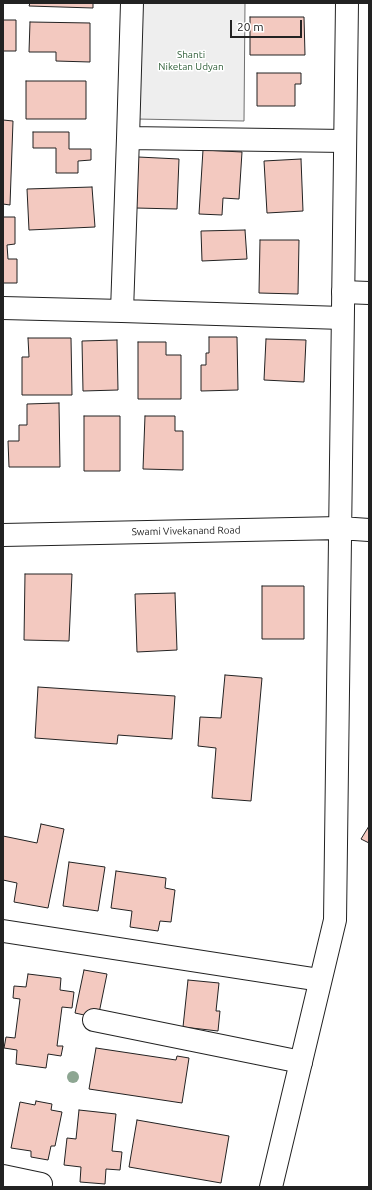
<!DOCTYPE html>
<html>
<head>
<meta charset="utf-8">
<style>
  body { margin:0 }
  #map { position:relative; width:372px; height:1190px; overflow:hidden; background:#fff; font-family:Ubuntu,sans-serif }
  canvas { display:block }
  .frame { position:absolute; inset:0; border:4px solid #222; pointer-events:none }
  .scale { position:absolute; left:230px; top:20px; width:72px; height:18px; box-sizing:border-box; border:2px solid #222; border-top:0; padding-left:5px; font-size:12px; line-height:14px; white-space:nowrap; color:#222; -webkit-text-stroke:3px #fff; paint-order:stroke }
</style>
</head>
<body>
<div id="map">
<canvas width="372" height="1190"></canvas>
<div class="frame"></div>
<div class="scale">20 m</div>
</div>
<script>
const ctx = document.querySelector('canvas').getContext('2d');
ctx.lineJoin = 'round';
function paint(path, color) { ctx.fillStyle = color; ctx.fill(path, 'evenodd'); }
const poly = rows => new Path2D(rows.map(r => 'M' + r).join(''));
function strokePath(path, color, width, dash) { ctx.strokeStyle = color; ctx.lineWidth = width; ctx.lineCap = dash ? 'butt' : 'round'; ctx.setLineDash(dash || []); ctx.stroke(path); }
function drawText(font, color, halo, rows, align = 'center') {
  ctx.font = font + ' Ubuntu,sans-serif'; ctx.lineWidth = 3; ctx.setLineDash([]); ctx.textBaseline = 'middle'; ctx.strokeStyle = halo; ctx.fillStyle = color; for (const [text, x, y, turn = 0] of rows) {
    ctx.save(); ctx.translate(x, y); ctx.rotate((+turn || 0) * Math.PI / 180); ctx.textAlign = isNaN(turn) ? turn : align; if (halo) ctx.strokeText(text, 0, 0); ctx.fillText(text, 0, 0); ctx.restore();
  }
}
const green = poly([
  [137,3,245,3,244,121,136,119,137,3]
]);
paint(green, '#eee');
strokePath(green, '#6f6f6f', 1);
const building = poly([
  [30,3,93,3,93,8,29,6,30,3],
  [250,17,304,17,305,55,250,55,250,17],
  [3,20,16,20,16,51,3,51,3,20],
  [30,22,90,23,90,62,56,61,56,52,29,52,30,22],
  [257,73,301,73,301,84,295,84,295,106,257,106,257,73],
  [26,81,86,81,86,119,26,119,26,81],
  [3,120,13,121,10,205,3,204,3,120],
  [33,132,69,132,69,149,91,149,91,160,78,161,78,173,56,173,56,148,33,148,33,132],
  [203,150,242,152,239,199,223,198,222,215,199,214,203,150],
  [138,157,179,159,177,209,136,208,138,157],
  [301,159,303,211,267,213,264,161,301,159],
  [92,187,95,227,29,230,27,189,92,187],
  [3,217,15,217,15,244,7,245,8,259,17,259,17,283,3,283,3,217],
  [245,230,247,259,202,261,201,231,245,230],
  [260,240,299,240,298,294,259,293,260,240],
  [209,337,237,337,238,390,201,391,201,365,206,365,206,353,209,353,209,337],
  [28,338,71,338,72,395,22,395,22,357,29,357,28,338],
  [266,339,306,340,304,382,264,380,266,339],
  [117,340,118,390,83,391,82,341,117,340],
  [138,342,166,342,166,355,181,355,181,399,138,399,138,342],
  [59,403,60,467,9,467,8,441,19,441,19,425,27,425,27,404,59,403],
  [84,416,120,416,120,471,84,471,84,416],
  [145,416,175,416,175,431,183,431,183,470,143,469,145,416],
  [25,574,72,574,69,641,24,640,25,574],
  [262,586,304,586,304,639,262,639,262,586],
  [175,593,177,650,137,652,135,594,175,593],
  [225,675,262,678,251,801,212,798,216,748,198,746,200,717,221,718,225,675],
  [38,687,175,696,172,739,118,735,117,744,35,738,38,687],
  [41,824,64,829,48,908,14,902,17,883,3,880,3,836,37,843,41,824],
  [369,826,369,843,361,839,369,826],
  [69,862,105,867,98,911,63,906,69,862],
  [116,871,166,878,165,888,175,890,171,922,160,921,158,931,130,927,132,911,111,908,116,871],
  [84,970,107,974,98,1018,75,1013,84,970],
  [28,974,61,978,60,990,74,992,72,1008,62,1007,57,1046,63,1046,61,1056,48,1054,46,1068,16,1064,17,1050,4,1048,6,1037,15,1038,20,999,13,998,14,986,26,987,28,974],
  [188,980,219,983,216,1011,220,1011,218,1031,183,1027,188,980],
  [96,1048,176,1060,177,1056,189,1058,182,1103,89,1089,96,1048],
  [36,1101,52,1104,51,1110,62,1112,55,1146,51,1146,48,1160,31,1157,31,1151,11,1148,20,1102,35,1105,36,1101],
  [79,1110,116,1114,112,1151,122,1152,120,1170,106,1169,105,1184,80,1182,81,1167,64,1165,67,1138,76,1139,79,1110],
  [137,1120,229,1136,221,1183,129,1167,137,1120]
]);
paint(building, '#f3c9c0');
strokePath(building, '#222', 1);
const minor = poly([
  [132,3,128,138,345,141],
  [128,138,122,311,342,318],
  [343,292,369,293],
  [3,308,122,311],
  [3,931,320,980],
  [94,1020,301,1062],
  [3,1176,41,1184,40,1187]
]);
const tertiary = poly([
  [3,535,340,528,369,530],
  [271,1187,335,920,347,3]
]);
strokePath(minor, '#222', 24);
strokePath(tertiary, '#222', 24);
strokePath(minor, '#fff', 22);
strokePath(tertiary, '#fff', 22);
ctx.fillStyle = '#8da692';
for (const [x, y] of [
  [73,1077]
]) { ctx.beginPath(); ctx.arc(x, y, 6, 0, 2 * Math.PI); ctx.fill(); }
drawText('10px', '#2f5e38', '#fff', [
  ["Shanti",191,55],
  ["Niketan Udyan",191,67]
]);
drawText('10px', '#222', '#fff', [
  ["Swami Vivekanand Road",186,531,-1]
]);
</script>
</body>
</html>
